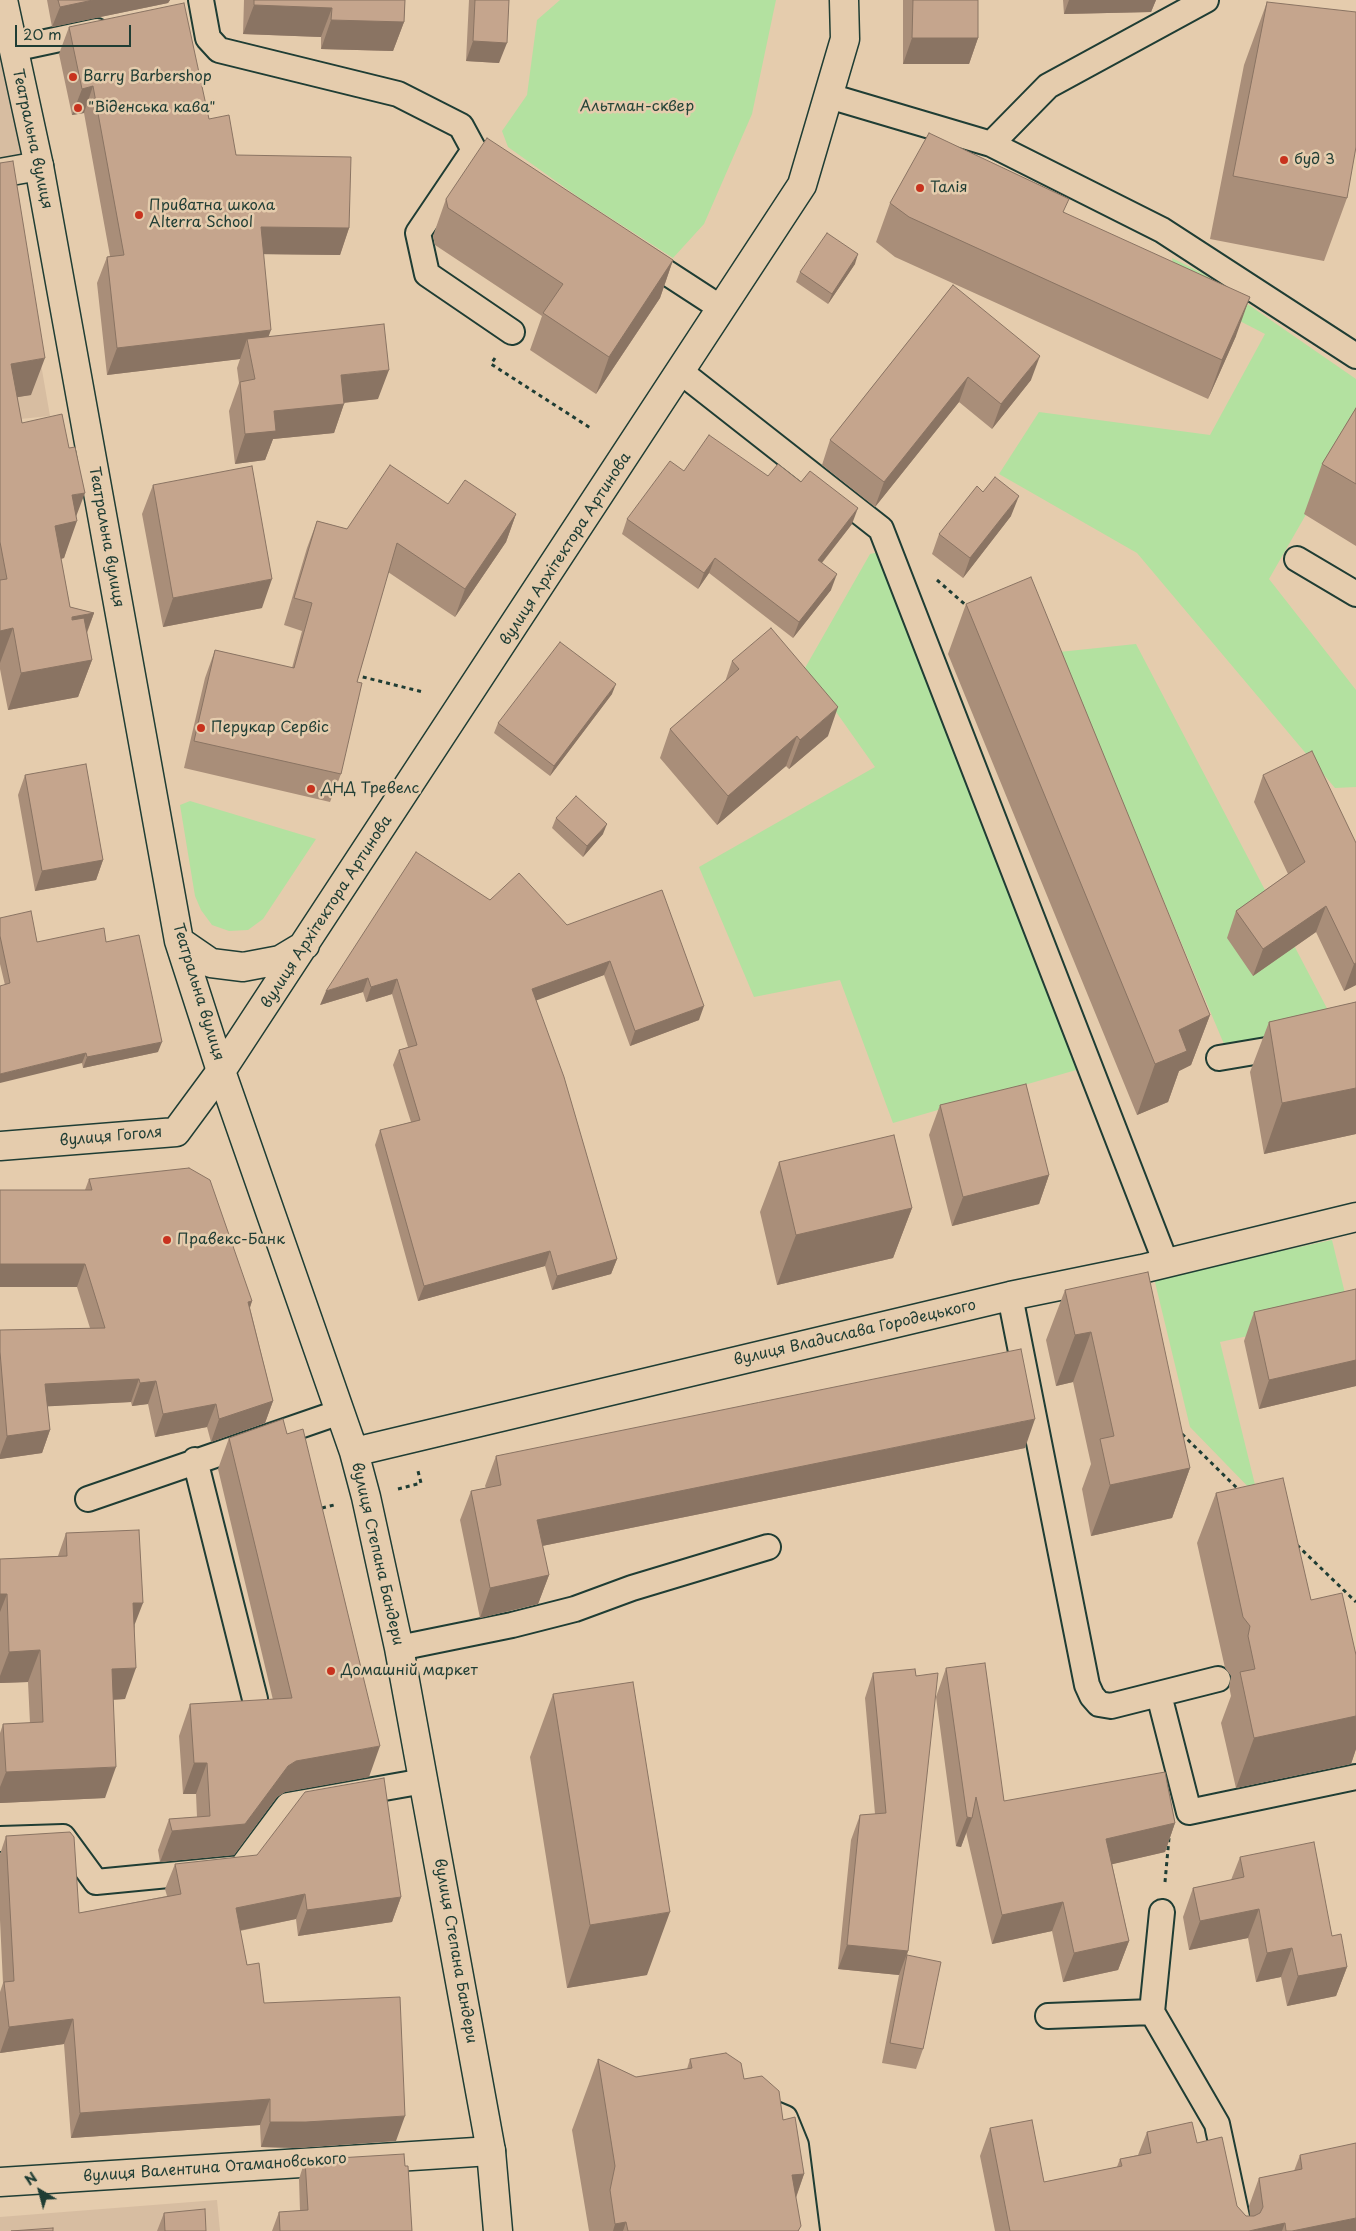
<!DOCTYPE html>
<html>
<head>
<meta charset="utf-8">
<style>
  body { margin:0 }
  #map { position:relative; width:1356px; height:2231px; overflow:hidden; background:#e5ccad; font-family:"Playpen Sans",sans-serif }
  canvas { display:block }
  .north { position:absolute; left:15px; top:2166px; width:50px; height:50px; -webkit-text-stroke:4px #e5ccad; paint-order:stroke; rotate:323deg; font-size:14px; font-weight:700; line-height:20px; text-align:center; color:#1f3d34 }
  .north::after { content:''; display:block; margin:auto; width:18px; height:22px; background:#1f3d34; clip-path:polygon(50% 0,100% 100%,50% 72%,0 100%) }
  .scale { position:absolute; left:15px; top:25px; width:116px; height:22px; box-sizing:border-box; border:2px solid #1f3d34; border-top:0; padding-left:6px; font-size:15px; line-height:18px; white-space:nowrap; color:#1f3d34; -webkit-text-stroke:4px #e5ccad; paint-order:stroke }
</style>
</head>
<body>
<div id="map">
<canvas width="1356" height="2231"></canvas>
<div class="north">N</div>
<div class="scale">20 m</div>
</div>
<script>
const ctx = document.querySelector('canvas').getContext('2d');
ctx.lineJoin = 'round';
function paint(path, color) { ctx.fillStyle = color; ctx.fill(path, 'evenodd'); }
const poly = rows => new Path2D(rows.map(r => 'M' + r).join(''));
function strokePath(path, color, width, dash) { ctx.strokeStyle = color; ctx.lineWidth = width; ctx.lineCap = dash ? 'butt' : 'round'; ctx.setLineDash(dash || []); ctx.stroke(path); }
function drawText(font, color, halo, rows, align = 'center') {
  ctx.font = font + ' "Playpen Sans",sans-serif'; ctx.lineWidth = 5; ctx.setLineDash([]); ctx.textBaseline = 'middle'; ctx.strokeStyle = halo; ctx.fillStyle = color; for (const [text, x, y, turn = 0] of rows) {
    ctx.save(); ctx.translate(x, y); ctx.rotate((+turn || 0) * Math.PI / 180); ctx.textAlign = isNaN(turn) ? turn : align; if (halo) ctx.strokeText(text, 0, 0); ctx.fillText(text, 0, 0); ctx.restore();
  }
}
paint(poly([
  [0,0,39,166,8,175,50,416,0,421],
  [217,2200,220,2231,0,2231,0,2217]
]), '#d7bda1');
paint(poly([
  [560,0,776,0,752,114,704,224,673,258,581,199,508,147,502,131,527,95,537,20],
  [1172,258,1204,274,1356,379,1356,449,1347,443,1269,579,1356,690,1356,787,1335,788,1137,553,999,474,1039,412,1210,435,1265,334,1178,289],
  [889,550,1090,1066,893,1123,840,980,754,997,699,867,875,767,805,668,870,554],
  [1136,644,1342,1037,1229,1056,1059,652],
  [190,801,316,839,263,919,248,930,229,931,212,925,201,910,195,896,180,805],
  [1332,1240,1350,1314,1220,1342,1258,1497,1190,1427,1154,1278]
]), '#b3e1a0');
const service = poly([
  [201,0,208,38,219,50,398,94,461,126,474,150],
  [13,49,97,31],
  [829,96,991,144,1162,230,1356,356],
  [991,144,1048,86,1206,0],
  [505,170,474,150,418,233,427,274,512,332],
  [641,256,721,308],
  [681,372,881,529,1166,1263],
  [1297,559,1356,594],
  [1219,1058,1290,1046],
  [1010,1296,1087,1685,1092,1696,1099,1704,1111,1706,1218,1679],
  [195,1460,255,1699],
  [88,1499,340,1412],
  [399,1648,512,1625,575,1609,632,1588,768,1547],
  [1159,1695,1189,1812,1356,1777],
  [0,1839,63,1837,96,1882,241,1868,288,1805,424,1781],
  [1162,1912,1152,2012,1217,2124,1240,2231],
  [1048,2016,1152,2012],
  [752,2109,761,2108,785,2118,796,2145,807,2231]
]);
const minor = poly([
  [0,173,39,166],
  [0,1146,176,1132,221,1071],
  [0,2182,491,2151]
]);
const tertiary = poly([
  [3,0,39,166,179,941,221,1071,354,1452,366,1497,399,1648,491,2151,498,2231],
  [179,941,211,963,243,967,280,960,305,945],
  [221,1071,802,185,845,39,844,0],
  [354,1452,1010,1296,1142,1269,1356,1217]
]);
strokePath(service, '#1f3d34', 28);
strokePath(minor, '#1f3d34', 31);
strokePath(tertiary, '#1f3d34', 31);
strokePath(poly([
  [495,358,491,364,592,429],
  [937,580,968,607],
  [355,675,423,692],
  [1182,1434,1240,1491],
  [398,1489,421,1483,418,1471],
  [322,1508,334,1505],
  [1297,1545,1356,1602],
  [1165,1882,1169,1838]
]), '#1f3d34', 3, [4, 4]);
strokePath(service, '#e5ccad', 24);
strokePath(minor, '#e5ccad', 28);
strokePath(tertiary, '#e5ccad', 28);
paint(poly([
  [47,0,170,0,168,3,52,27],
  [244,0,405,0,404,22,393,51,321,49,321,37,243,34],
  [469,0,509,0,499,63,466,61],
  [903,0,978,0,978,38,969,64,903,64],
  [1063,0,1156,0,1151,12,1064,14],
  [1267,2,1347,198,1324,261,1210,239,1244,65],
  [69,27,209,119,236,155,349,228,340,255,263,254,268,337,378,399,344,403,334,433,273,439,265,460,235,464,229,411,239,383,237,368,240,359,107,375,97,283,107,257,110,256,84,113,72,115,59,54],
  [0,163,31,395,17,397,22,423,76,516,64,558,61,559,70,607,94,613,87,633,92,660,78,697,8,710,0,669],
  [446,199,673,260,660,298,596,394,530,350,542,316,435,245,433,236],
  [890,203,1064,212,1236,336,1208,399,895,257,876,242],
  [855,264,828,304,796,282,800,272],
  [953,285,1031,380,992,429,959,402,875,507,822,465,830,440],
  [1356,408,1356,546,1304,514,1322,464],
  [684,471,768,476,852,524,822,563,831,590,793,638,709,573,698,589,622,534,627,519],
  [153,485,262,608,163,627,142,514],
  [983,492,1011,516,963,578,932,554,939,534],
  [448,504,516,514,506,542,455,617,388,572,357,682,341,774,330,802,184,768,205,678,215,650,292,668,302,631,284,625,307,548,317,521,347,529],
  [966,604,1210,1015,1191,1065,1179,1071,1168,1102,1137,1115,948,654],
  [732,661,828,736,789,769,786,766,717,825,660,758,670,729,725,682],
  [612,694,550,776,494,733,498,723],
  [25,775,103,860,96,880,35,891,18,795],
  [1263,775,1356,843,1356,985,1344,991,1316,932,1253,976,1227,938,1236,911,1288,874,1254,802],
  [556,818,603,834,583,857,552,828],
  [490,900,567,925,699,1020,630,1046,604,975,536,1000,617,1259,611,1274,552,1290,545,1266,418,1301,375,1145,380,1130,411,1122,393,1065,399,1050,408,1047,392,994,366,1002,363,992,320,1005],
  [0,918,37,942,106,942,158,1052,83,1068,82,1063,5,985,0,964],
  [1356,1002,1356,1134,1264,1154,1250,1072,1269,1022],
  [940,1105,1049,1175,1039,1204,952,1226,929,1135],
  [779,1162,912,1208,893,1258,777,1285,760,1212],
  [89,1179,252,1301,250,1308,273,1401,265,1423,211,1442,207,1427,155,1437,148,1404,132,1406,131,1402,47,1406,50,1430,42,1453,0,1459,0,1330,90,1328,77,1287,0,1287,0,1190,85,1190],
  [1356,1289,1356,1386,1259,1409,1244,1341,1254,1312],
  [1065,1290,1190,1468,1172,1518,1091,1536,1082,1489,1091,1464,1073,1382,1056,1386,1046,1340],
  [229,1438,369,1777,285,1792,277,1797,234,1855,160,1862,158,1850,169,1819,197,1817,196,1794,183,1794,179,1736,190,1704,273,1700,218,1469],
  [1025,1448,542,1546,549,1575,538,1604,480,1618,460,1520,471,1491,486,1488,485,1486,496,1456],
  [1216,1493,1311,1600,1356,1655,1356,1749,1351,1764,1236,1788,1221,1723,1231,1696,1229,1686,1231,1676,1225,1668,1197,1543],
  [66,1533,135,1626,125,1699,113,1700,105,1798,0,1803,0,1733,3,1724,30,1723,28,1682,0,1683,0,1559,58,1556],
  [946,1668,1004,1801,1175,1823,1165,1852,1112,1864,1129,1941,1118,1970,1063,1982,1052,1931,992,1944,966,1832,961,1847,956,1846,936,1697],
  [873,1673,908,1951,907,1955,923,2049,916,2069,882,2063,899,1975,838,1969,851,1840,860,1815,875,1814,865,1698],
  [553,1694,647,1975,567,1988,530,1757],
  [6,1836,79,1913,167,1896,165,1889,175,1864,401,1897,392,1922,298,1936,296,1919,240,1931,247,1965,264,2003,396,2141,297,2148,261,2147,260,2125,71,2138,64,2044,0,2053,0,1992,3,1983,0,1920,0,1854],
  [1240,1857,1332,1936,1347,1967,1336,1996,1287,2006,1281,1977,1256,1982,1248,1938,1189,1950,1183,1917,1193,1888,1231,1880],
  [598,2059,636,2077,687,2069,690,2059,744,2079,783,2120,804,2174,796,2198,799,2231,589,2231,572,2130],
  [990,2128,1044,2182,1117,2167,1120,2159,1138,2155,1147,2132,1197,2143,1237,2206,1246,2216,1250,2216,1249,2206,1259,2178,1294,2171,1300,2155,1356,2231,995,2231,980,2156],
  [305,2160,405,2166,412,2231,272,2231,279,2212,300,2211,299,2179],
  [164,2213,206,2231,157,2231]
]), '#a98e79');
paint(poly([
  [93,0,170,0,168,3,52,27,60,7],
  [1069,0,1156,0,1151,12,1064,14],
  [254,5,332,8,321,37,243,34],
  [331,20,404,22,393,51,321,49],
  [912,38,978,38,969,64,903,64],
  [473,41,507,43,499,63,466,61],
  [93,86,84,113,72,115,82,89],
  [261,227,349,228,340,255,251,254],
  [858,254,855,264,828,304,832,294],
  [673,260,660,298,596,394,609,357],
  [1250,297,1236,336,1208,399,1222,360],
  [271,330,261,357,247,339,240,359,107,375,117,348],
  [1040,356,1031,380,992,429,1001,404],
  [45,358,31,395,0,400,11,364],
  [389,370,378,399,331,404,341,375],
  [968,377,959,402,875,507,884,482],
  [344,404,334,433,273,439,265,460,235,464,245,434,274,411],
  [85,493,74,522,77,521,64,558,41,563,55,526,72,495],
  [1019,496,1011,516,963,578,970,558],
  [858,508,852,524,812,575,818,560],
  [516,514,506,542,455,617,465,589],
  [715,558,709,573,698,589,704,573],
  [837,574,831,590,793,638,799,622],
  [272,579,262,608,163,627,173,598],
  [94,613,80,650,72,617],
  [13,628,0,663,0,631],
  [92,660,78,697,8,710,21,673],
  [616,684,612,694,550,776,554,766],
  [838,707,828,736,789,769,800,740],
  [797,736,786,766,717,825,728,796],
  [607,824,603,834,583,857,587,846],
  [103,860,96,880,35,891,42,871],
  [1326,906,1316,932,1253,976,1263,949],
  [610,961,604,975,527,1004,532,989],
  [1356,963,1356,985,1344,991,1354,964],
  [368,978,363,992,320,1005,326,991],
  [397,979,392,994,366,1002,371,987],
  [704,1006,699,1020,630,1046,635,1031],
  [1210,1015,1191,1065,1179,1071,1168,1102,1137,1115,1155,1064,1179,1030],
  [162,1042,158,1052,83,1068,87,1057],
  [86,1053,82,1063,0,1083,0,1074],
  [1356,1088,1356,1134,1264,1154,1282,1103],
  [1049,1175,1039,1204,952,1226,963,1197],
  [912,1208,893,1258,777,1285,796,1235],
  [550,1251,545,1266,418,1301,424,1286],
  [617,1259,611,1274,552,1290,557,1276],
  [0,1264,85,1264,77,1287,0,1287],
  [252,1301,244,1324,248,1302],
  [1091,1332,1073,1382,1056,1386,1075,1335],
  [1356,1360,1356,1386,1259,1409,1269,1380],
  [139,1379,131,1402,36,1407,45,1384],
  [156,1381,148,1404,132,1406,140,1383],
  [273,1401,265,1423,211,1442,219,1419],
  [216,1404,207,1427,155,1437,163,1414],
  [1035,1419,1025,1448,527,1549,537,1520],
  [50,1430,42,1453,0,1459,0,1455,7,1436],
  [1190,1468,1172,1518,1091,1536,1110,1485],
  [549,1575,538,1604,480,1618,490,1588],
  [0,1594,7,1594,0,1612],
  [133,1603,143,1603,131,1634],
  [40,1650,28,1682,0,1683,0,1676,9,1652],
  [136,1668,125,1699,101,1700,112,1669],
  [1356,1716,1356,1749,1351,1764,1236,1788,1254,1738],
  [380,1746,369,1777,285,1792,277,1797,234,1855,160,1862,172,1831,245,1824,288,1766,296,1761],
  [194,1763,207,1763,196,1794,183,1794],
  [116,1767,105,1798,0,1803,0,1787,6,1772],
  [967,1817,972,1818,961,1847,956,1846],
  [1175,1823,1165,1852,1096,1868,1106,1839],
  [305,1894,296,1919,227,1933,236,1908],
  [401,1897,392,1922,298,1936,307,1910],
  [1063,1902,1052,1931,992,1944,1002,1915],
  [1259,1909,1248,1938,1189,1950,1200,1921],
  [670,1912,647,1975,567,1988,590,1925],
  [1129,1941,1118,1970,1063,1982,1074,1953],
  [847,1945,908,1951,899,1975,838,1969],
  [1292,1948,1281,1977,1256,1982,1267,1953],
  [1347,1967,1336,1996,1287,2006,1298,1976],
  [73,2019,64,2044,0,2053,9,2027],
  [270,2099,260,2125,71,2138,80,2113],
  [405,2116,396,2141,297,2148,261,2147,270,2122],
  [804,2174,784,2231,792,2175],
  [1356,2218,1356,2231,1292,2231],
  [626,2222,623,2231,613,2231,615,2224],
  [1285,2223,1282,2231,1249,2231]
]), '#8a7463');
const building = poly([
  [58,0,93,0,60,7,58,0],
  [254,0,405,0,404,22,331,20,332,8,254,5,254,0],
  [475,0,509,0,507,43,473,41,475,0],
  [913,0,978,0,978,38,912,38,913,0],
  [1267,2,1356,12,1356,147,1347,198,1233,176,1267,2],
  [184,3,209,119,229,115,236,155,351,157,349,228,261,227,271,330,117,348,107,257,124,255,93,86,82,89,69,27,184,3],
  [929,133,1069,199,1063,212,1250,297,1222,360,909,217,890,203,929,133],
  [487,138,673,260,609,357,543,313,563,284,448,208,446,199,487,138],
  [13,161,45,358,11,364,22,423,62,414,69,448,75,447,85,493,72,495,77,521,55,526,70,607,94,613,72,617,72,620,84,618,92,660,21,673,13,628,0,631,0,580,7,579,0,542,0,163,13,161],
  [827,233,858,254,832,294,800,272,827,233],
  [953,285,1040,356,1001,404,968,377,884,482,830,440,953,285],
  [384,324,389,370,341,375,344,404,274,411,276,431,245,434,240,382,255,379,247,339,384,324],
  [1356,408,1356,484,1322,464,1356,408],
  [709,435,768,476,778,464,801,482,810,471,858,508,818,560,837,574,799,622,715,558,704,573,627,519,670,461,684,471,709,435],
  [390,465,448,504,465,480,516,514,465,589,397,543,357,682,362,683,341,774,194,741,215,650,294,668,312,603,294,598,317,521,347,529,390,465],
  [252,466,272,579,173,598,153,485,252,466],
  [995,477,1019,496,970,558,939,534,977,486,983,492,995,477],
  [1031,577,1210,1015,1179,1030,1187,1051,1155,1064,966,604,1031,577],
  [771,628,838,707,800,740,797,736,728,796,670,729,739,669,732,661,771,628],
  [560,642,616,684,554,766,498,723,560,642],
  [1312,751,1356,843,1356,963,1354,964,1326,906,1263,949,1236,911,1305,862,1263,775,1312,751],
  [86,764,103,860,42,871,25,775,86,764],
  [576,796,607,824,587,846,556,818,576,796],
  [416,852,490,900,519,873,567,925,662,890,704,1006,635,1031,610,961,532,989,564,1077,617,1259,557,1276,550,1251,424,1286,380,1130,420,1120,399,1050,417,1045,397,979,371,987,368,978,326,991,416,852],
  [31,911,37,942,104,928,106,942,139,935,162,1042,87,1057,86,1053,0,1074,0,986,10,983,0,936,0,918,31,911],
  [1356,1002,1356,1088,1282,1103,1269,1022,1356,1002],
  [1026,1084,1049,1175,963,1197,940,1105,1026,1084],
  [894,1135,912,1208,796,1235,779,1162,894,1135],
  [189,1168,210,1180,252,1301,248,1302,273,1401,219,1419,216,1404,163,1414,156,1381,140,1383,139,1379,45,1384,50,1430,7,1436,0,1352,0,1330,105,1328,85,1264,0,1264,0,1190,92,1190,89,1179,189,1168],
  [1148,1272,1190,1468,1110,1485,1100,1439,1114,1436,1091,1332,1075,1335,1065,1290,1148,1272],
  [1356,1289,1356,1360,1269,1380,1254,1312,1356,1289],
  [1021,1349,1035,1419,537,1520,549,1575,490,1588,471,1491,501,1485,496,1456,1021,1349],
  [283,1419,287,1434,303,1429,380,1746,296,1761,288,1766,245,1824,172,1831,169,1819,210,1816,207,1763,194,1763,190,1704,292,1698,229,1438,283,1419],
  [1283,1478,1311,1600,1342,1593,1356,1655,1356,1716,1254,1738,1240,1672,1255,1669,1248,1636,1250,1626,1243,1617,1216,1493,1283,1478],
  [139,1530,143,1603,133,1603,136,1668,112,1669,116,1767,6,1772,3,1724,43,1722,40,1650,9,1652,7,1594,0,1594,0,1559,67,1556,66,1533,139,1530],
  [985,1663,1004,1801,1165,1772,1175,1823,1106,1839,1129,1941,1074,1953,1063,1902,1002,1915,976,1797,972,1818,967,1817,946,1668,985,1663],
  [915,1669,916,1676,938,1673,908,1951,847,1945,860,1815,886,1813,873,1673,915,1669],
  [633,1682,670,1912,590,1925,553,1694,633,1682],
  [384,1778,401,1897,307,1910,305,1894,236,1908,247,1965,259,1963,264,2003,400,1997,405,2116,306,2122,270,2122,270,2099,80,2113,73,2019,9,2027,4,1982,14,1981,6,1836,70,1832,74,1837,79,1913,181,1894,175,1864,257,1855,305,1792,384,1778],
  [1314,1842,1332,1936,1341,1934,1347,1967,1298,1976,1292,1948,1267,1953,1259,1909,1200,1921,1193,1888,1244,1877,1240,1857,1314,1842],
  [907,1955,941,1962,923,2049,890,2043,907,1955],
  [726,2053,741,2063,744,2079,762,2076,779,2091,783,2120,795,2117,804,2174,792,2175,801,2226,798,2231,628,2231,626,2222,615,2224,610,2190,615,2166,598,2059,636,2077,692,2068,690,2059,726,2053],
  [1032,2120,1044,2182,1122,2166,1120,2159,1151,2153,1147,2132,1192,2122,1197,2143,1222,2137,1237,2206,1246,2216,1254,2216,1260,2213,1263,2207,1259,2178,1302,2169,1300,2155,1356,2143,1356,2218,1292,2231,1286,2231,1285,2223,1249,2231,1010,2231,990,2128,1032,2120],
  [404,2154,405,2166,408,2166,412,2231,280,2231,279,2212,308,2210,305,2160,404,2154],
  [205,2209,206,2231,165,2231,164,2213,205,2209],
  [53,2228,53,2231,11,2231,53,2228]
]);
paint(building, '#c5a58d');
strokePath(building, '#8a7463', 1);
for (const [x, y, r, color] of [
  [73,77,5,"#c8321e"],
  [78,108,5,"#c8321e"],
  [1284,160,5,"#c8321e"],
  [920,188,5,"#c8321e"],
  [139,215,5,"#c8321e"],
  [201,728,5,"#c8321e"],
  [311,789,5,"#c8321e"],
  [167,1240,5,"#c8321e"],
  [331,1671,5,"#c8321e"]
]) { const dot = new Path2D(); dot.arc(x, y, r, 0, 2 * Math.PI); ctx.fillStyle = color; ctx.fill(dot); strokePath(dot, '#e5ccad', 2); }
drawText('15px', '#1f3d34', '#e5ccad', [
  ["Barry Barbershop",83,77],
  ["\"Віденська кава\"",88,108],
  ["буд 3",1294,160],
  ["Талія",930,188],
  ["Приватна школа",149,206],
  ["Alterra School",149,223],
  ["Перукар Сервіс",211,728],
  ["ДНД Тревелс",321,789],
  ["Правекс-Банк",177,1240],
  ["Домашній маркет",341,1671]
], 'left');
drawText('15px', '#264539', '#e5ccad', [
  ["Альтман-сквер",637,107]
]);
drawText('15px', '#1f3d34', '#e5ccad', [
  ["Театральна вулиця",32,139,78],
  ["Театральна вулиця",106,537,80],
  ["вулиця Архітектора Артинова",566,549,-57],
  ["вулиця Архітектора Артинова",327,912,-57],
  ["Театральна вулиця",198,992,73],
  ["вулиця Гоголя",111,1137,-5],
  ["вулиця Владислава Городецького",855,1333,-13],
  ["вулиця Степана Бандери",377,1554,77],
  ["вулиця Степана Бандери",455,1951,80],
  ["вулиця Валентина Отамановського",215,2168,-4]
]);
</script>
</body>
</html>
